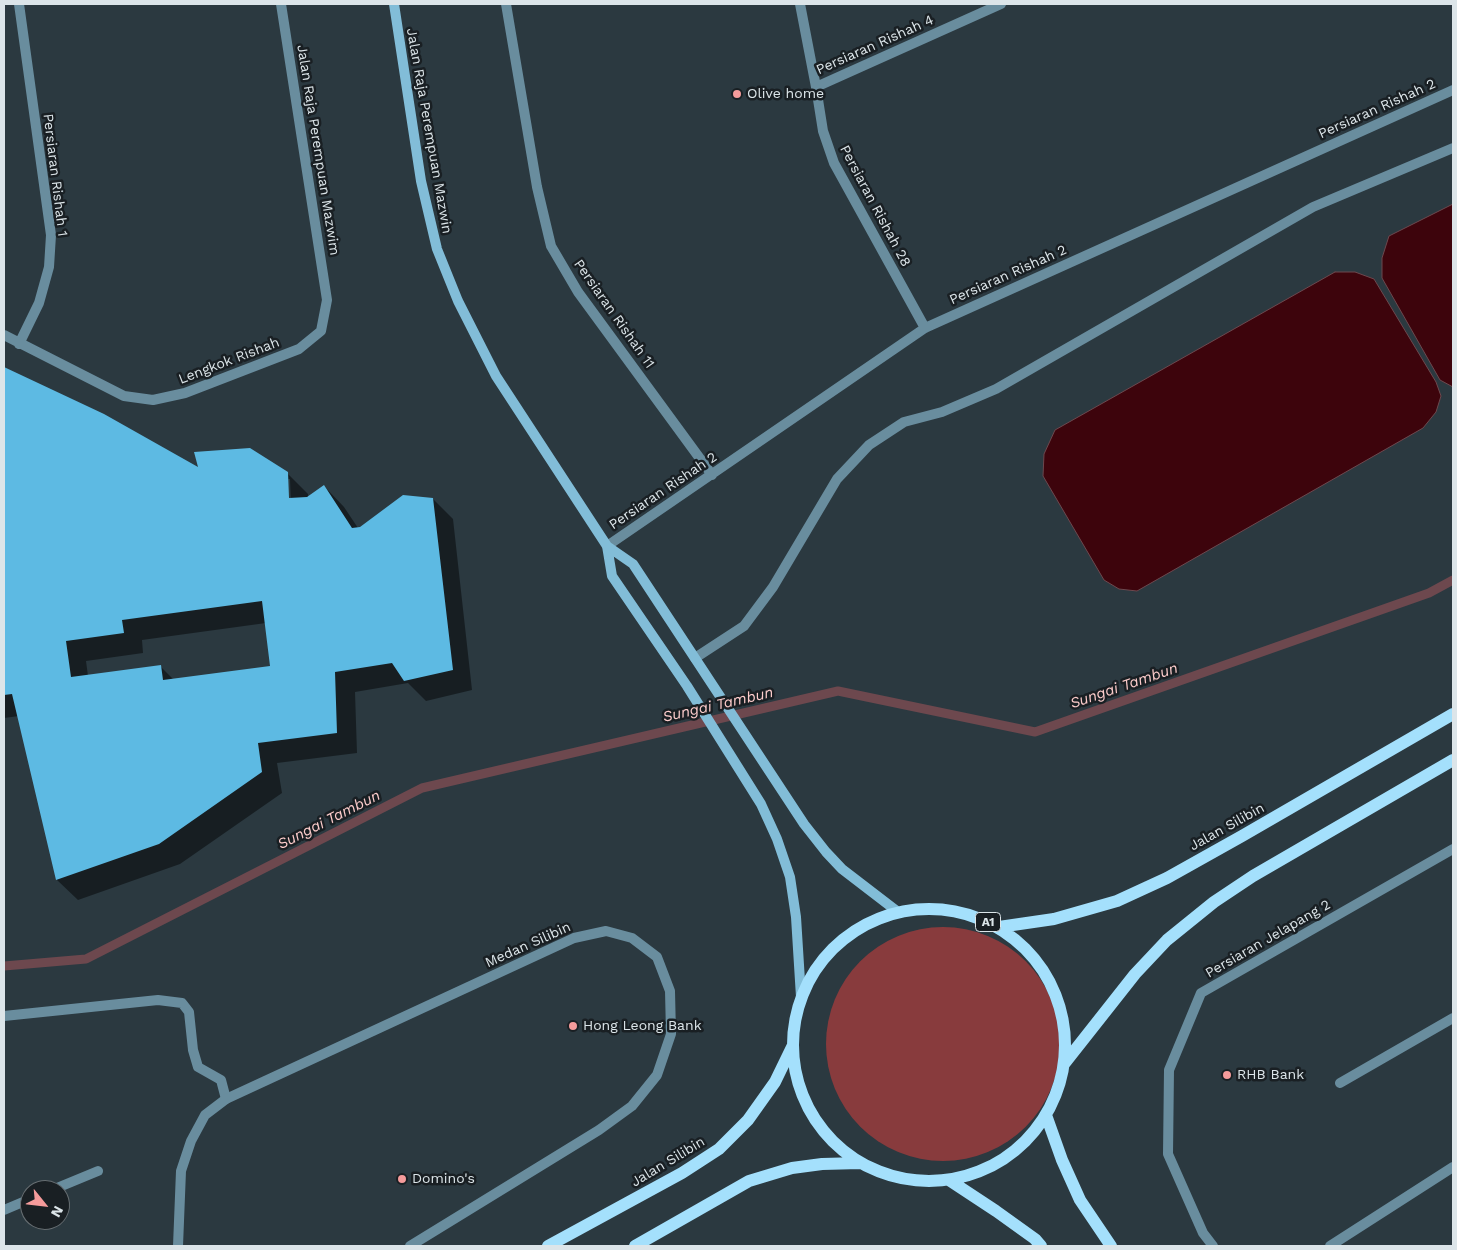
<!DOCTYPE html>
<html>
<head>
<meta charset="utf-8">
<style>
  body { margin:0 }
  #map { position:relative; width:1457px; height:1250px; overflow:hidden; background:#2b3940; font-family:"Work Sans",sans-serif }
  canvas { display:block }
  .frame { position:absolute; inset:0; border:5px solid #dce5e9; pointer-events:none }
  .north { position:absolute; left:20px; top:1180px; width:50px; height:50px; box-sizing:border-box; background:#191f23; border:1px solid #676e72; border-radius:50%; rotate:119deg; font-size:14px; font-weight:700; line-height:20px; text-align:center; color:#dce5e9 }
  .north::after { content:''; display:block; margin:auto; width:18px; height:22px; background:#f59b9b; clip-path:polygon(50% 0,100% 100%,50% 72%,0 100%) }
</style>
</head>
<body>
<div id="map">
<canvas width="1457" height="1250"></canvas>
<div class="frame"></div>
<div class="north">N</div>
</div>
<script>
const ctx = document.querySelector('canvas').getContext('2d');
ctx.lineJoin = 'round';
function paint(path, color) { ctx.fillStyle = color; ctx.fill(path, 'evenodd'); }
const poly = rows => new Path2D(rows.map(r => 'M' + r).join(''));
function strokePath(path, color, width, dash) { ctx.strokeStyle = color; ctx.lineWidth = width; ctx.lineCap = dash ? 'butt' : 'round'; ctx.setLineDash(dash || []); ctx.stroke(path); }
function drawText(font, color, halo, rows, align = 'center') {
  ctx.font = font + ' "Work Sans",sans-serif'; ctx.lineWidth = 5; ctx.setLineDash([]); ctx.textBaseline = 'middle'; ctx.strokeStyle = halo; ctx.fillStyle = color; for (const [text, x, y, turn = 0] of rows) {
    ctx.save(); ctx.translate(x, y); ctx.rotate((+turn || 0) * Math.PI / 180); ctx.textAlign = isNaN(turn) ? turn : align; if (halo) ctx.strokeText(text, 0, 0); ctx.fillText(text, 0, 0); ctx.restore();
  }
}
paint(poly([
  '826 1044a117 117 0 1 1 234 0a117 117 0 1 1-234 0Z'
]), '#883b3d');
const water = poly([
  [1453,204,1453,387,1440,380,1382,278,1382,258,1389,236,1453,204],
  [1335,272,1355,272,1374,279,1436,382,1441,396,1436,412,1423,428,1137,591,1119,589,1104,580,1043,476,1044,454,1055,430,1335,272]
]);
paint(water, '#3d040c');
strokePath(water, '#6d484e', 1);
paint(poly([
  [4,369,200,469,287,473,308,494,308,498,324,486,344,507,358,528,433,499,453,519,472,690,426,701,408,683,355,692,357,753,277,763,282,793,180,864,78,900,57,880,19,716,4,718],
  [287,479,290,479,291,504,288,504],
  [266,623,272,667,174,680,160,666,88,676,86,661,143,653,142,640]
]), '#0007');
strokePath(poly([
  [4,966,86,959,422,788,838,691,1035,732,1429,593,1453,580]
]), '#6d484e', 9);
paint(poly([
  [4,367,104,414,198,467,194,452,250,448,288,472,289,498,307,497,324,485,352,528,360,527,403,495,433,498,453,670,404,681,392,663,335,672,337,733,258,743,262,772,159,844,56,880,12,694,4,695],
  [262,601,270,666,163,680,161,665,71,677,66,641,124,633,122,620]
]), '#5dbae3');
strokePath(poly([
  [695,658,744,626,773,587,837,479,869,445,904,422,942,412,996,389,1313,207,1453,148],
  [4,1016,158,1000,182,1003,189,1012,193,1050,198,1067,221,1080,226,1099],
  [1340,1083,1453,1018],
  [52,1190,98,1171],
  [4,1210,30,1199]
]), '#698d9e', 10);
strokePath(poly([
  [19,4,51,235,49,267,39,303,19,344],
  [506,4,537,187,551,246,578,292,712,475],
  [800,4,816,87,823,131,834,163,925,328],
  [816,87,1001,4],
  [4,335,124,396,153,400,185,393,299,349,321,331,327,300,281,4],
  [607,546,925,328,1453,90],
  [178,1246,181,1171,191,1141,205,1115,226,1099,574,938,606,931,632,938,657,957,670,991,671,1034,657,1075,632,1106,599,1130,410,1246],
  [1213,1246,1203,1233,1168,1154,1169,1070,1201,993,1453,849],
  [1330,1246,1453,1167]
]), '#698d9e', 10);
strokePath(poly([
  [394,4,421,181,437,249,458,301,496,376,607,546,633,564,804,824,826,852,842,869,898,912],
  [607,546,612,576,687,686,761,804,777,839,790,877,796,917,801,997]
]), '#82bdd8', 10);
strokePath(poly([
  '793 1045a136 136 0 1 1 272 0a136 136 0 1 1-272 0Z',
  [999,927,1054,919,1117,901,1167,878,1242,836,1453,714],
  [1064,1064,1135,974,1167,940,1214,902,1253,876,1453,760],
  [1046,1115,1062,1160,1080,1200,1111,1246],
  [949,1180,996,1211,1035,1239,1041,1246],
  [548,1246,682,1173,719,1149,748,1120,775,1082,792,1047],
  [635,1246,749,1181,792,1168,822,1164,860,1163]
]), '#a4e0fc', 12);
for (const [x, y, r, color] of [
  [737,94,5,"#f59b9b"],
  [573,1026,5,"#f59b9b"],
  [1227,1075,5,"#f59b9b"],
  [402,1179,5,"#f59b9b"]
]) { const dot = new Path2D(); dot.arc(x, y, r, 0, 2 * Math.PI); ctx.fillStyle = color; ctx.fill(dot); strokePath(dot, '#191f23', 2); }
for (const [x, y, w] of [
  [988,922,25]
]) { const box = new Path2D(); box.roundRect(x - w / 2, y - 9.5, w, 19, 4); ctx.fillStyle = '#191f23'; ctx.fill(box); strokePath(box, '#dce5e9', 1); }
drawText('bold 12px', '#dce5e9', null, [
  ["A1",988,922]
]);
drawText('14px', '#dce5e9', '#191f23', [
  ["Persiaran Rishah 4",875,45,-24],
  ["Persiaran Rishah 2",1377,109,-24],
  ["Jalan Raja Perempuan Mazwin",429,131,80],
  ["Jalan Raja Perempuan Mazwim",318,150,81],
  ["Persiaran Rishah 1",55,175,83],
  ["Persiaran Rishah 28",875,206,62],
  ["Persiaran Rishah 2",1008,275,-24],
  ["Persiaran Rishah 11",614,314,55],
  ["Lengkok Rishah",229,361,-21],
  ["Persiaran Rishah 2",663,491,-34],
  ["Jalan Silibin",1227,827,-29],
  ["Persiaran Jelapang 2",1268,939,-30],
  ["Medan Silibin",528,945,-24],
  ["Jalan Silibin",668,1162,-31]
]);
drawText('14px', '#dce5e9', '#191f23', [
  ["Olive home",747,94],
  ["Hong Leong Bank",583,1026],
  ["RHB Bank",1237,1075],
  ["Domino's",412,1179]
], 'left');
drawText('italic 15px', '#fdcdcc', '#191f23', [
  ["Sungai Tambun",1124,686,-19],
  ["Sungai Tambun",718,705,-13],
  ["Sungai Tambun",329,820,-27]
]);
</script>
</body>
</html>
